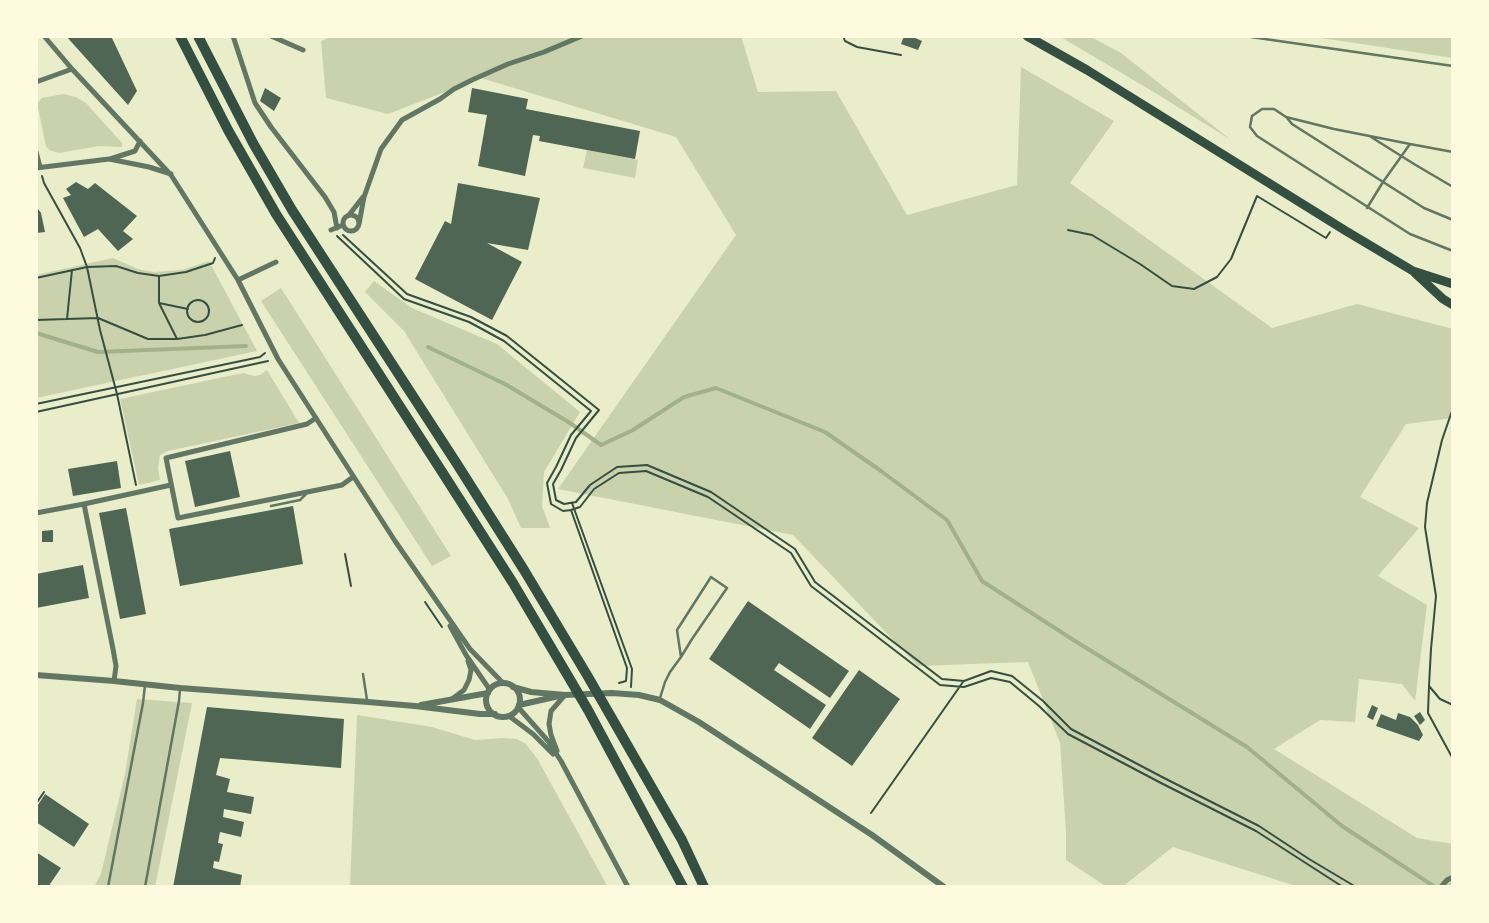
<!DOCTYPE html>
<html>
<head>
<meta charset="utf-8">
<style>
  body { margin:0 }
  #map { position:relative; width:1489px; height:923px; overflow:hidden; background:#e9edc9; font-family:"DejaVu Sans",sans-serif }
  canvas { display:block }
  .frame { position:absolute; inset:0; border:38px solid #fefae0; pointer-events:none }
</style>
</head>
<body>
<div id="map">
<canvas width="1489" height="923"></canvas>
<div class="frame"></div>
</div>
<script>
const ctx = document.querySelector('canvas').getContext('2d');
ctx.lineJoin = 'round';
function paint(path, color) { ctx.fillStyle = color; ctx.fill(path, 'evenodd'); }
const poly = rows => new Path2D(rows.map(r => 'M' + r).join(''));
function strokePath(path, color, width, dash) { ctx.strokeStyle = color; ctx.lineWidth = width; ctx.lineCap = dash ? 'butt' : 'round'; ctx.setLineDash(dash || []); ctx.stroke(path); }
paint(poly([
  [332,36,741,36,758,92,836,91,907,215,1017,185,1021,67,1114,121,1070,183,1272,328,1357,304,1453,329,1453,418,1406,424,1360,497,1419,528,1378,576,1427,605,1415,701,1402,684,1359,679,1355,722,1320,720,1274,749,1417,838,1453,844,1453,887,1299,887,1173,847,1122,887,1107,887,1066,860,1066,832,1060,743,1028,662,918,666,793,535,558,489,736,235,676,137,481,78,388,114,326,98,321,41],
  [1059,36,1089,36,1121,53,1231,140,1152,91],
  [1307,36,1453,36,1453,58,1355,43],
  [64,94,76,97,86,103,122,143,122,147,99,146,59,153,49,150,46,146,37,103,42,98],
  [587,150,638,160,635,178,583,168],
  [113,258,138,269,154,272,182,270,209,261,257,351,36,398,36,275],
  [374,281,412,308,497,344,580,412,544,472,542,506,550,528,521,528,508,499,404,331,365,292],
  [281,288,451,556,432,566,261,301],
  [267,370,299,423,168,451,160,455,158,468,160,480,139,485,120,399,243,373,255,376,260,375],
  [137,699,192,703,155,887,94,887,101,874,125,774],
  [357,715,432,727,475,740,502,738,517,739,526,744,538,760,608,887,350,887]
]), '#cad2ad');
strokePath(poly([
  [36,333,98,352,246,346],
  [428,347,505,384,570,423,601,445,633,430,684,397,716,388,825,432,881,471,947,520,982,581,1075,641,1247,747,1342,826,1435,887]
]), '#a3b18a', 4);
paint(poly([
  [66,36,111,36,137,91,128,105],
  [904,36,911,36,922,41,918,50,901,44],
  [265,88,281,98,274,111,260,101],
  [472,88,528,99,526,109,640,131,635,159,539,141,540,136,533,135,525,176,478,166,487,115,468,112],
  [76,182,88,189,95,183,137,216,123,231,133,239,118,251,98,229,84,237,63,198,71,195,66,189],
  [458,183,540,198,528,250,487,243,522,262,492,320,415,279,445,221,451,224],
  [36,206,41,213,45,232,36,233],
  [230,451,240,497,195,507,185,461],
  [117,461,121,488,73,496,68,469],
  [293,506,303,564,180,586,169,529],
  [126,508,146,614,120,619,99,513],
  [53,530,53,542,42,542,42,531],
  [83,565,89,598,36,608,36,574],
  [748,601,849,671,830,698,779,663,774,670,826,705,810,729,709,659],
  [859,670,900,699,852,766,812,738],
  [1372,705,1378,708,1373,720,1367,717],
  [207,707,344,719,341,768,220,758,216,775,230,779,227,792,254,797,251,814,224,809,223,817,244,822,241,837,220,832,218,843,223,844,219,862,214,861,213,868,242,875,240,887,173,887],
  [1420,712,1425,720,1420,725,1414,716],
  [1398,713,1410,717,1418,725,1423,735,1419,741,1376,726,1381,714,1396,720],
  [45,794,89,824,74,847,36,822,36,808],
  [36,852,61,868,48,887,36,886]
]), '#4f6655');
strokePath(poly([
  [843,36,845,41,857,47,901,55],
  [42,176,44,183,80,248,87,267,100,330,117,394,136,485],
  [1068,230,1092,235,1140,264,1172,286,1194,289,1217,277,1231,259,1257,196,1326,238,1330,232],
  [343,235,407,294,471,317,507,336,599,410,576,438,561,470,553,484,556,500,564,504,576,502,590,485,617,467,647,465,711,492,795,549,815,582,942,679,964,681,991,671,1012,676,1043,701,1071,729,1164,778,1259,826,1309,859,1356,887],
  [337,236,404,299,469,322,504,341,591,411,571,435,556,467,547,483,551,504,563,511,571,510,580,507,594,489,619,473,646,471,708,497,791,553,811,586,940,685,964,687,991,678,1010,682,1039,706,1068,734,1161,783,1256,831,1343,887],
  [159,276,159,303,177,339],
  [36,278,87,267,116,266,138,273,159,276,186,272,213,263,215,258],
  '187 311a11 11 0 1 1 22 0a11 11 0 1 1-22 0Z',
  [159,303,188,309],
  [67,319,72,270],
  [36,320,98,318,148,339,177,339,205,335,242,325],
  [36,404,260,357,265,353],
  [1453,408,1442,440,1427,503,1425,527,1436,596,1431,649,1429,686,1440,699,1453,705],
  [36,412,268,361],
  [572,503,632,669,631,687],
  [571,510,627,668,626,681,619,683],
  [345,554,351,586],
  [425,602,442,627],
  [1429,686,1428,713,1453,759],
  [36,804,44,792],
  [871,813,963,682]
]), '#344e41', 2);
strokePath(poly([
  [1244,36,1453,66],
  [1287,118,1292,124,1424,208,1453,220],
  [1371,137,1414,164,1453,187],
  [1410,144,1334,129,1286,117,1274,109,1262,109,1252,116,1250,127,1257,136,1410,234,1453,251],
  [1367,208,1383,182,1410,144,1453,152],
  [271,506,300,500,306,494],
  [363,674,367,700],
  [660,698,665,682,670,672,681,657,692,639,727,588,711,577,677,630,681,657],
  [108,887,143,703,145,685],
  [145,887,179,701,180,689]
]), '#617663', 2.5);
strokePath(poly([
  [44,36,72,69,171,175,238,280,278,359,395,541,470,649,503,683],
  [233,36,255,103,271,127,325,197,334,212,337,228],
  [271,36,303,50],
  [36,82,72,69],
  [36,152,40,167],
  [110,159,135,151,140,141],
  [36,168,109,159,149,167,171,174],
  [349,215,363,197],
  '343 223a8 8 0 1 1 16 0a8 8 0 1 1-16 0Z',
  [359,224,364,197,381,149,402,120,440,99,454,89,472,80,508,64,544,52,582,36],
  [331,230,343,225],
  [238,280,276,262],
  [316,418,307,424,166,458,178,518,342,485,353,477],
  [36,513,84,504],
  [450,626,466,655,490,690],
  [114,681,116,666,113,649,84,504,171,485],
  [452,699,464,690,469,680,471,670,468,661],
  [518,707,548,741,561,761,628,887],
  [509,716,533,734,553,754],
  [557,751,551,735,549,724,551,711,565,695],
  [1441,887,1447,880,1453,877]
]), '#617663', 5);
strokePath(poly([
  [36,675,114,681,180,688,368,702,415,706,480,714,495,714],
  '486 700a17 17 0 1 1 34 0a17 17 0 1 1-34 0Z',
  [513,687,531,692,565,695,612,693,639,695,660,700,699,722,872,835,944,887],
  [421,705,488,693],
  [519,705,559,696]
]), '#617663', 6);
strokePath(poly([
  [1027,36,1087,70,1346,231,1413,271,1453,284],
  [1415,273,1443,299,1453,305]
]), '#344e41', 9);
strokePath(poly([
  [180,36,228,130,276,214,446,478,513,583,568,676,588,710,683,887],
  [198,36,253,143,292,210,457,464,524,570,587,675,682,840,704,887]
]), '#344e41', 10);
</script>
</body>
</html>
